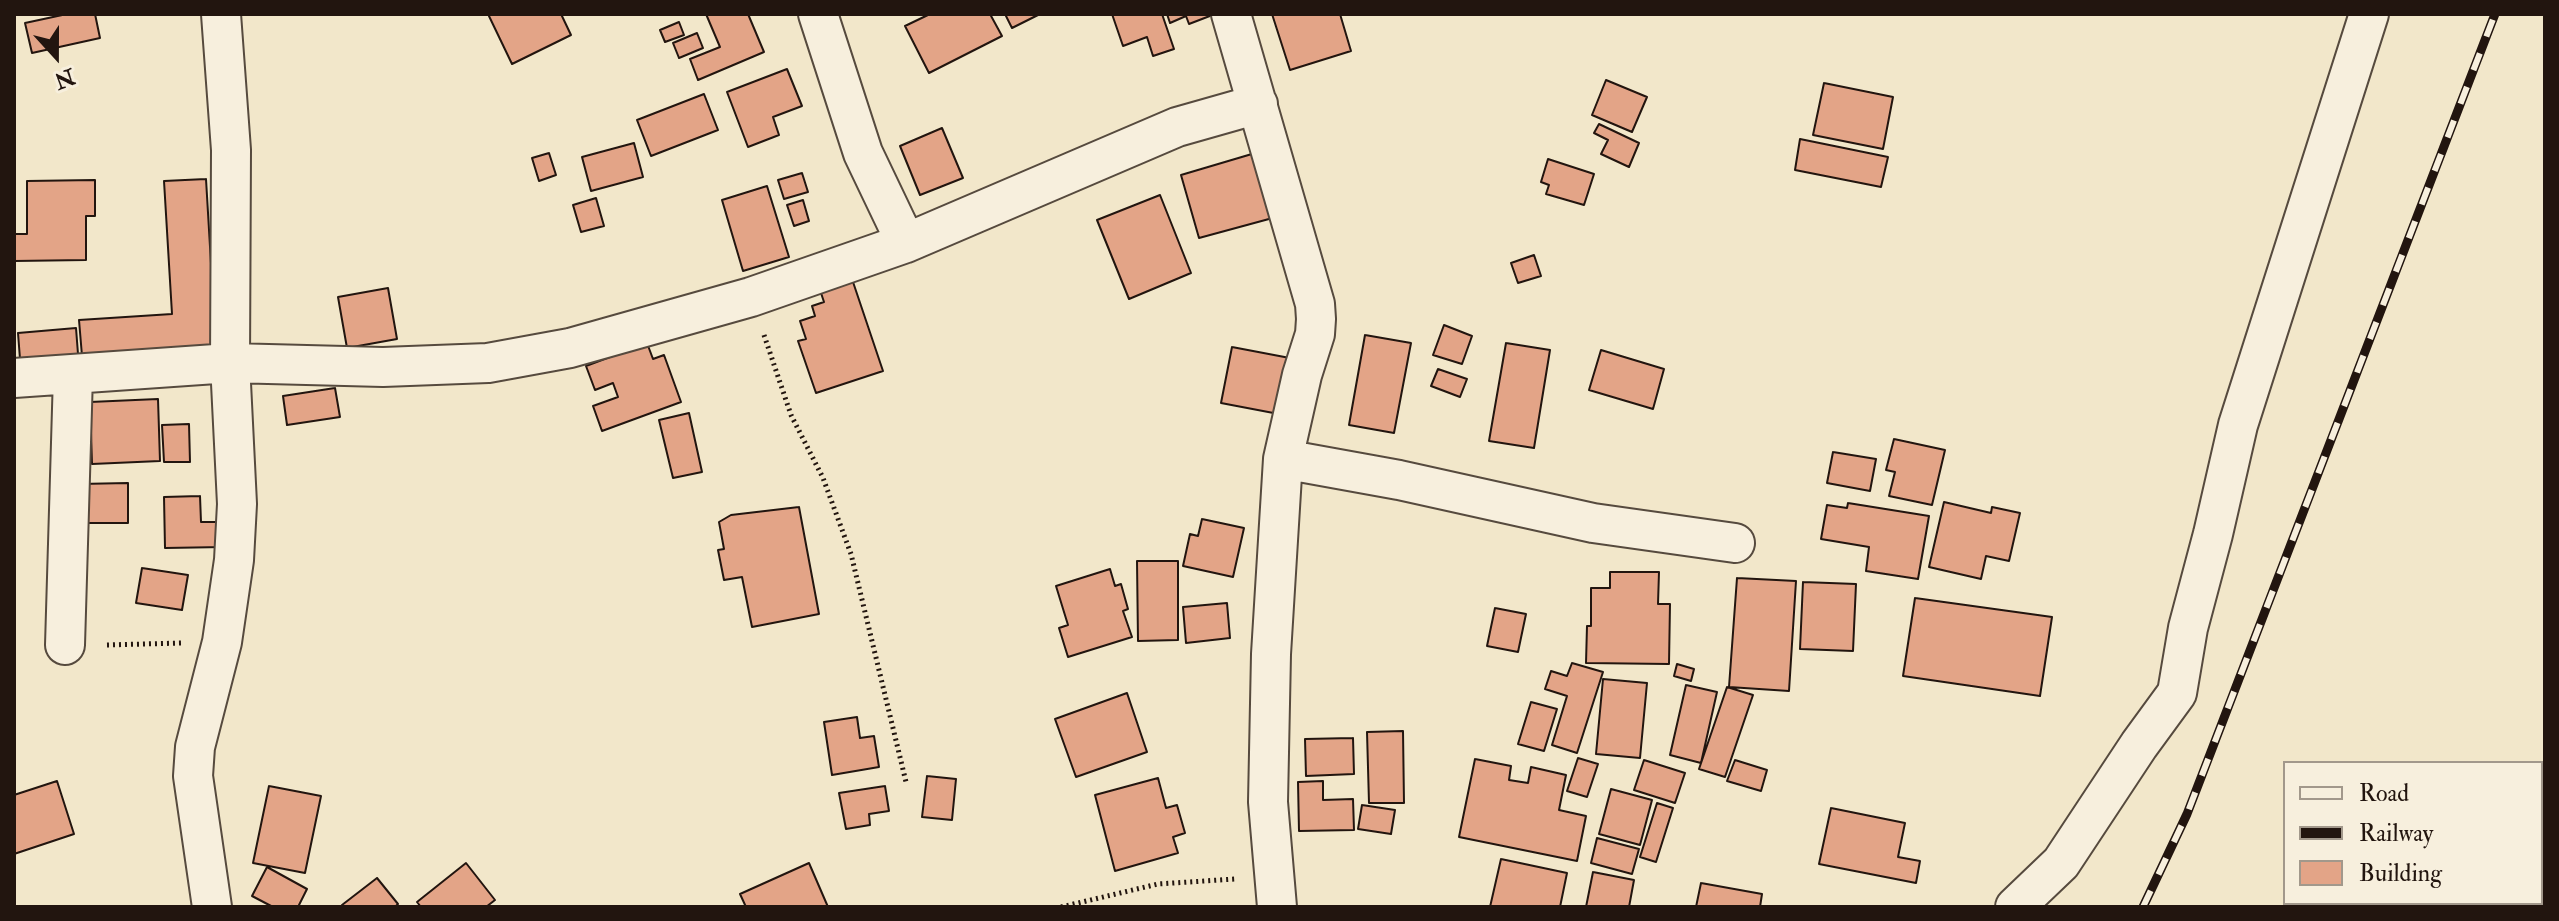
<!DOCTYPE html>
<html>
<head>
<meta charset="utf-8">
<style>
  body { margin:0 }
  #map { position:relative; width:2559px; height:921px; overflow:hidden; background:#f2e7ca; font-family:"IM FELL Double Pica",serif }
  canvas { display:block }
  .frame { position:absolute; inset:0; border:16px solid #22150f; pointer-events:none }
  .legend { position:absolute; left:2283px; top:761px; width:260px; height:144px; box-sizing:border-box; background:#f7efdd; border:2px solid #a2988b; margin:0; padding:10px 14px; list-style:none; font-size:24px; color:#22150f }
  .legend li { display:flex; align-items:center; gap:16px; height:40px }
  .legend b { width:40px; border:2px solid #a2988b }
  .north { position:absolute; left:16px; top:16px; width:80px; height:80px; -webkit-text-stroke:6px #f7efdd; paint-order:stroke; rotate:159deg; font-size:22px; font-weight:700; line-height:32px; text-align:center; color:#22150f }
  .north::after { content:''; display:block; margin:auto; width:28px; height:36px; background:#22150f; clip-path:polygon(50% 0,100% 100%,50% 72%,0 100%) }
</style>
</head>
<body>
<div id="map">
<canvas width="2559" height="921"></canvas>
<div class="frame"></div>
<ul class="legend">
<li><b style="height:10px;background:#f7efdd"></b>Road</li>
<li><b style="height:10px;background:#22150f"></b>Railway</li>
<li><b style="height:22px;background:#e3a487"></b>Building</li>
</ul>
<div class="north">N</div>
</div>
<script>
const ctx = document.querySelector('canvas').getContext('2d');
ctx.lineJoin = 'round';
function paint(path, color) { ctx.fillStyle = color; ctx.fill(path, 'evenodd'); }
const poly = rows => new Path2D(rows.map(r => 'M' + r).join(''));
function strokePath(path, color, width, dash) { ctx.strokeStyle = color; ctx.lineWidth = width; ctx.lineCap = dash ? 'butt' : 'round'; ctx.setLineDash(dash || []); ctx.stroke(path); }
const building = poly([
  [67,14,95,14,100,38,32,53,25,23,67,14],
  [488,14,561,14,571,35,512,64,488,14],
  [706,14,748,14,764,52,698,80,690,59,720,47,706,14],
  [930,14,990,14,1002,36,929,73,905,26,930,14],
  [1005,14,1040,14,1012,28,1005,14],
  [1112,14,1162,14,1174,49,1153,56,1147,37,1123,46,1112,14],
  [1167,14,1215,14,1189,24,1186,16,1170,23,1167,14],
  [1272,14,1340,14,1351,51,1290,70,1272,14],
  [679,22,684,35,665,42,660,30,679,22],
  [697,33,703,48,679,58,673,43,697,33],
  [787,69,802,106,773,117,779,135,748,147,727,92,787,69],
  [1606,80,1647,97,1632,132,1592,115,1606,80],
  [1824,83,1893,97,1883,149,1813,135,1824,83],
  [704,94,718,130,651,156,637,120,704,94],
  [1599,124,1639,143,1629,167,1601,154,1608,140,1594,133,1599,124],
  [942,128,963,178,920,195,900,146,942,128],
  [1800,139,1888,157,1881,187,1795,170,1800,139],
  [634,143,643,177,591,191,582,157,634,143],
  [1262,151,1280,216,1199,238,1181,175,1262,151],
  [549,153,556,175,539,181,532,158,549,153],
  [1548,159,1594,174,1584,205,1546,194,1549,185,1541,182,1548,159],
  [802,173,808,192,784,199,778,180,802,173],
  [206,179,216,348,82,356,79,320,172,314,164,181,206,179],
  [95,180,95,216,86,216,86,260,14,261,14,234,27,234,27,181,95,180],
  [767,186,789,257,743,271,722,200,767,186],
  [1160,195,1191,273,1129,299,1097,220,1160,195],
  [596,198,604,226,581,232,573,205,596,198],
  [803,200,809,221,794,226,787,205,803,200],
  [1534,255,1541,276,1518,283,1511,263,1534,255],
  [852,279,883,371,816,393,798,341,806,339,800,321,815,316,812,306,824,302,820,290,852,279],
  [388,288,397,339,347,348,338,297,388,288],
  [1444,325,1472,336,1462,364,1433,355,1444,325],
  [76,328,79,367,21,372,18,333,76,328],
  [1365,335,1411,343,1394,433,1349,425,1365,335],
  [647,343,653,359,664,355,681,402,602,431,593,406,618,397,613,383,595,390,586,366,647,343],
  [1506,343,1550,350,1534,448,1489,441,1506,343],
  [1232,347,1295,359,1284,415,1221,403,1232,347],
  [1601,350,1664,369,1653,409,1589,390,1601,350],
  [1438,369,1467,379,1460,397,1431,386,1438,369],
  [335,388,340,417,287,425,283,396,335,388],
  [158,399,160,461,92,464,90,402,158,399],
  [689,413,702,472,673,478,659,420,689,413],
  [189,424,190,462,164,462,162,425,189,424],
  [1894,439,1945,450,1932,505,1889,496,1895,472,1886,470,1894,439],
  [1833,452,1876,459,1870,491,1827,483,1833,452],
  [128,483,128,523,78,523,79,484,128,483],
  [200,496,201,522,223,522,224,547,165,548,164,497,200,496],
  [1944,502,1991,513,1992,507,2020,513,2009,561,1986,556,1981,579,1929,567,1944,502],
  [1848,503,1929,516,1918,579,1866,571,1869,547,1821,539,1827,505,1847,508,1848,503],
  [799,507,819,614,752,627,742,577,724,580,718,550,724,549,719,522,731,515,799,507],
  [1202,519,1244,528,1233,577,1183,566,1190,534,1198,536,1202,519],
  [1137,561,1178,561,1178,640,1138,641,1137,561],
  [142,568,188,575,182,610,136,603,142,568],
  [1110,569,1115,586,1121,584,1128,609,1123,611,1132,637,1068,657,1059,628,1068,625,1056,586,1110,569],
  [1610,572,1659,572,1658,604,1670,604,1669,664,1586,663,1587,626,1591,626,1591,588,1610,588,1610,572],
  [1737,578,1796,581,1789,691,1729,687,1737,578],
  [1803,582,1856,584,1853,651,1800,649,1803,582],
  [1915,598,2052,617,2040,696,1903,676,1915,598],
  [1227,603,1230,638,1186,643,1183,607,1227,603],
  [1495,608,1526,614,1518,652,1487,646,1495,608],
  [1572,663,1603,672,1577,753,1552,745,1567,696,1545,689,1551,671,1567,676,1572,663],
  [1677,664,1694,669,1691,681,1674,676,1677,664],
  [1603,679,1647,683,1640,758,1596,754,1603,679],
  [1686,685,1717,692,1701,763,1670,755,1686,685],
  [1727,687,1753,695,1725,777,1699,769,1727,687],
  [1127,693,1147,752,1076,777,1055,719,1127,693],
  [1531,702,1557,709,1544,751,1518,744,1531,702],
  [857,717,860,738,874,736,879,767,832,775,824,722,857,717],
  [1403,731,1404,803,1369,803,1367,732,1403,731],
  [1353,738,1354,774,1306,776,1305,739,1353,738],
  [1578,758,1598,764,1587,797,1567,791,1578,758],
  [1475,759,1511,766,1509,780,1528,783,1531,767,1566,775,1559,810,1586,816,1577,861,1459,837,1475,759],
  [1644,760,1685,773,1675,803,1634,790,1644,760],
  [1735,760,1767,770,1761,791,1727,781,1735,760],
  [927,776,956,779,952,820,922,817,927,776],
  [1158,778,1166,808,1177,805,1185,833,1173,837,1178,853,1115,871,1095,795,1158,778],
  [57,781,74,834,14,854,14,795,57,781],
  [1323,781,1323,800,1353,799,1354,830,1299,831,1298,782,1323,781],
  [269,786,321,796,305,873,253,863,269,786],
  [885,786,889,811,869,814,870,825,846,829,839,793,885,786],
  [1611,789,1652,800,1640,845,1599,834,1611,789],
  [1657,803,1673,808,1656,862,1640,857,1657,803],
  [1362,805,1395,810,1391,834,1358,829,1362,805],
  [1831,808,1905,823,1898,857,1920,861,1916,883,1819,864,1831,808],
  [1597,838,1639,849,1632,874,1591,863,1597,838],
  [1501,859,1567,873,1560,907,1490,907,1501,859],
  [466,863,495,900,486,907,421,907,417,902,466,863],
  [809,863,828,907,746,907,740,894,809,863],
  [267,867,307,889,298,907,273,907,252,896,267,867],
  [1593,872,1634,880,1629,907,1586,907,1593,872],
  [377,878,398,904,395,907,343,907,342,905,377,878],
  [1701,883,1762,894,1760,907,1696,907,1701,883]
]);
paint(building, '#e3a487');
strokePath(building, '#22150f', 2);
const street = poly([
  [818,14,863,153,906,243],
  [1231,14,1315,304,1316,319,1315,334,1302,375,1283,459,1271,654,1268,802,1277,907],
  [14,378,230,363,383,367,488,363,570,348,751,297,906,243,1177,127,1258,104],
  [1283,459,1399,480,1593,523,1735,543],
  [65,645,73,375],
  [212,907,193,776,195,747,222,642,234,560,237,504,230,363,231,150,221,14],
  [2015,907,2061,863,2139,745,2177,693,2188,628,2213,534,2238,425,2369,14]
]);
strokePath(street, '#564a3e', 42);
strokePath(poly([
  [764,335,791,415,823,478,851,554,906,782],
  [107,645,181,643],
  [1061,907,1158,884,1235,879]
]), '#22150f', 5, [2, 4]);
strokePath(street, '#f7efdd', 38);
const rail = poly([
  [2143,907,2187,814,2495,14]
]);
strokePath(rail, '#22150f', 9);
strokePath(rail, '#f7efdd', 6, [18]);
</script>
</body>
</html>
